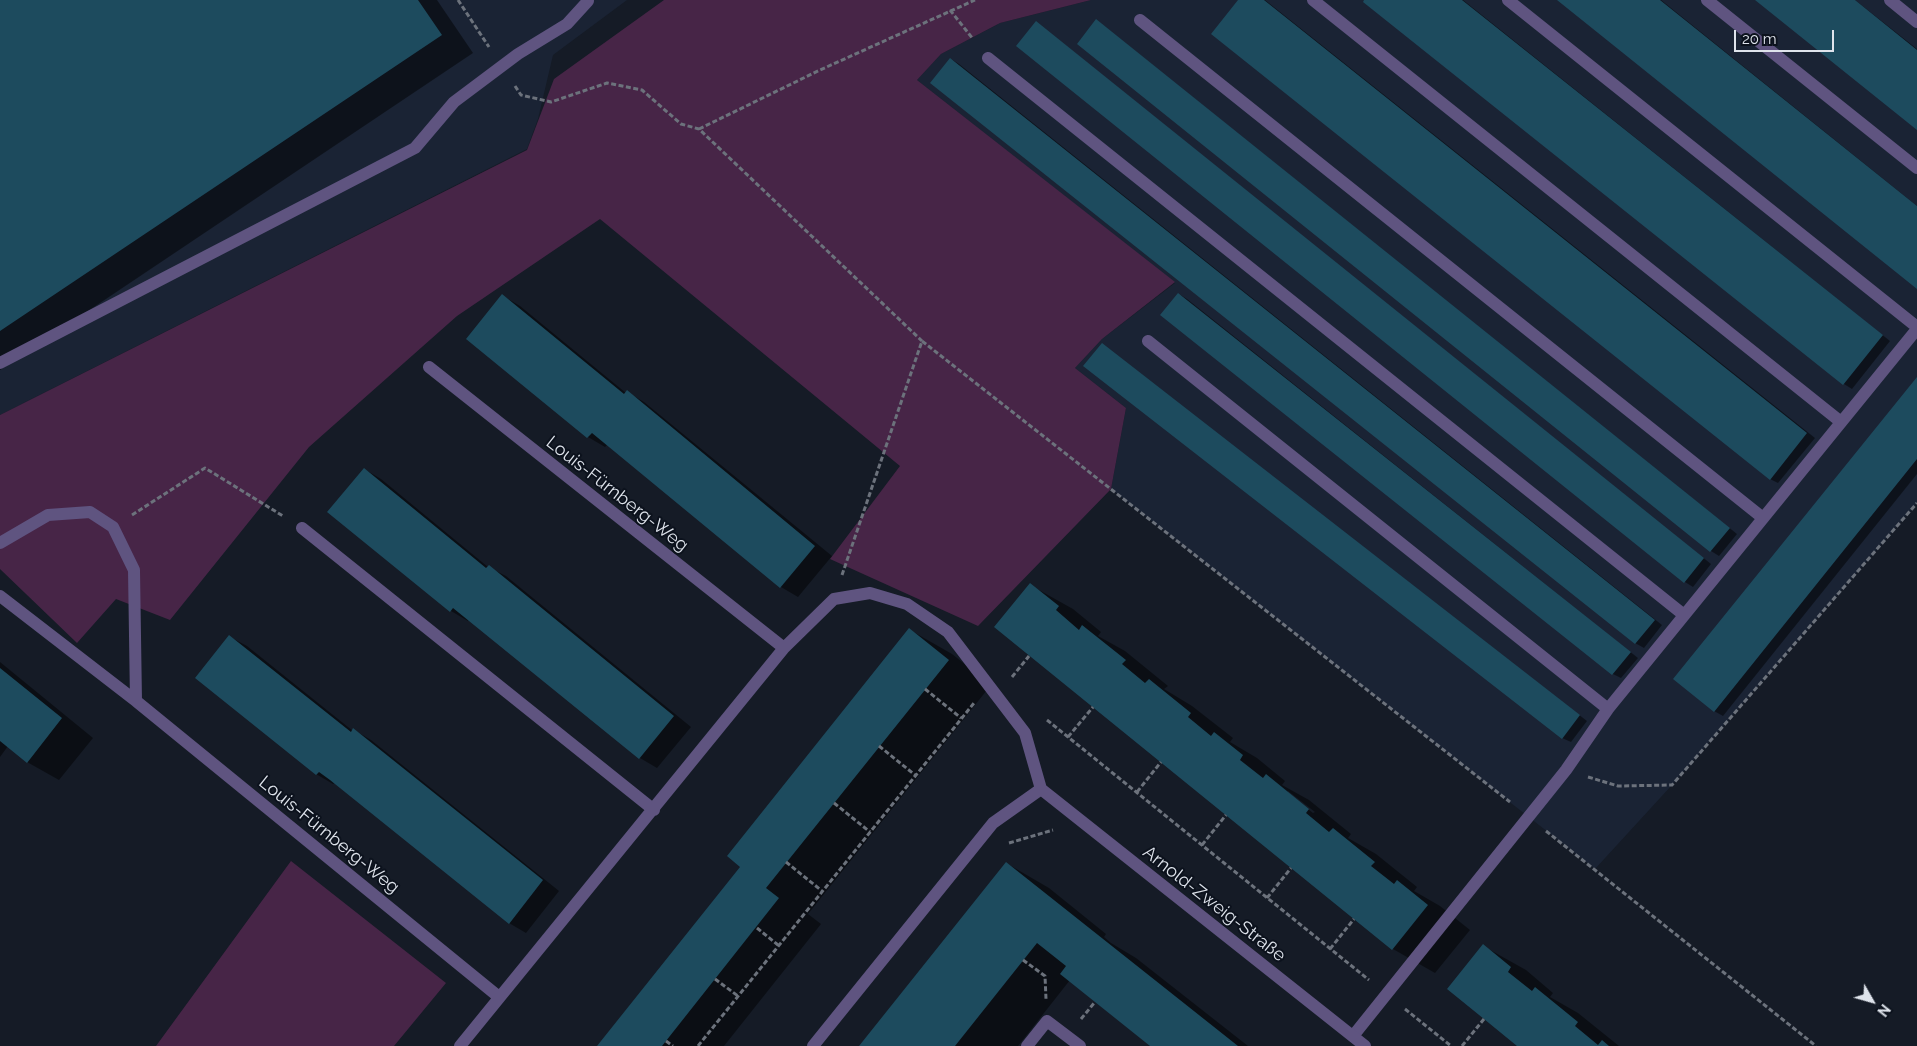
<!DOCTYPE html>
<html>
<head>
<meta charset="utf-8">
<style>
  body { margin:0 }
  #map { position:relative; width:1917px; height:1046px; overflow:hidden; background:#151b26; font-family:Raleway,sans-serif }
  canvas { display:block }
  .north { position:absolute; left:1847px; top:976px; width:50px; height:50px; -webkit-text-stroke:4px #0c121d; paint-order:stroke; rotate:128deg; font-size:14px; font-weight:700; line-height:20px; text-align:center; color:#dfe4ec }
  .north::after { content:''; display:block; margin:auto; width:18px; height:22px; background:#dfe4ec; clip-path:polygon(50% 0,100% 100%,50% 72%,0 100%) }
  .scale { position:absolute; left:1734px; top:30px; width:100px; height:22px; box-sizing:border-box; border:2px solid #dfe4ec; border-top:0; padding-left:6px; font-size:15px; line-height:18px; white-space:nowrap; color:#dfe4ec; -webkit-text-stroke:4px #0c121d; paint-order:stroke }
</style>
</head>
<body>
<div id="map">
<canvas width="1917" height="1046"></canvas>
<div class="north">N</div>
<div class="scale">20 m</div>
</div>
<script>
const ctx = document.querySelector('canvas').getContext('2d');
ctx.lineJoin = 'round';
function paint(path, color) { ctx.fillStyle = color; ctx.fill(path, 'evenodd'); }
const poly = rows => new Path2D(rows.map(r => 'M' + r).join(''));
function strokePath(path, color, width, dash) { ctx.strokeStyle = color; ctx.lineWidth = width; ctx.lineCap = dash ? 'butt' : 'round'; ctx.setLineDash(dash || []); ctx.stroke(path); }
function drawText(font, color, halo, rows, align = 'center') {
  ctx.font = font + ' Raleway,sans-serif'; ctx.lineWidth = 4; ctx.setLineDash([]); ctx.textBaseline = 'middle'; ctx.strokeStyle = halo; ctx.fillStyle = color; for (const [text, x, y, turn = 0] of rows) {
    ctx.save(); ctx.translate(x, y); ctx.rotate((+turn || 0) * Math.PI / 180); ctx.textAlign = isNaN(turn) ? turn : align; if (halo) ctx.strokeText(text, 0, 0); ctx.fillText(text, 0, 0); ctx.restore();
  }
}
paint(poly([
  [0,0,627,0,553,55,538,119,527,149,0,415],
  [1091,0,1917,0,1917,503,1672,785,1595,869,1111,489,1126,408,1075,368,1102,339,1175,283,917,80,941,54,1000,23]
]), '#1a2334');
paint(poly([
  [664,0,1091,0,1000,23,941,54,917,80,1175,282,1102,339,1075,368,1126,408,1111,489,978,626,830,559,900,466,600,219,457,316,309,447,170,620,116,599,77,643,0,569,0,415,527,150,554,79],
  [291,861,446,983,394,1046,156,1046]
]), '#472547');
paint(poly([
  [0,0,437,0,473,53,0,370],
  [1240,0,1265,0,1815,438,1778,483,1770,479],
  [1366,0,1463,0,1890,341,1852,389,1844,384],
  [1559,0,1661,0,1917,206,1917,287],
  [1757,0,1855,0,1917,49,1917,128],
  [1096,21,1104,26,1737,534,1719,556,1711,551,1079,43],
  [1044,28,1711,564,1693,587,1685,582],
  [951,59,959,64,1662,625,1644,648,1635,643],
  [1179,294,1187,299,1638,658,1621,678,1613,674],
  [503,296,520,306,626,393,627,392,644,402,832,556,798,597,781,587,608,444,605,447,588,437,468,339],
  [1102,344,1587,721,1571,742,1562,738],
  [1917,379,1917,474,1723,716,1714,711],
  [364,469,381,479,488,567,506,576,691,727,657,768,640,758,469,619,468,621,451,611,329,512],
  [1030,585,1073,609,1101,632,1098,636,1125,651,1168,686,1164,689,1192,706,1233,738,1230,742,1257,758,1285,781,1282,785,1309,800,1351,834,1348,838,1376,854,1417,887,1414,891,1440,906,1470,930,1435,973,1393,949],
  [1288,791,1315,812,1313,813,1287,793],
  [910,630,952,654,991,685,808,914,821,924,724,1046,598,1046,742,867],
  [230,637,247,646,353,731,354,730,371,740,559,891,526,933,509,923,335,783,333,784,316,774],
  [0,662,93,738,59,780,27,762,8,746,0,757],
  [1006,863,1049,888,1106,934,1104,937,1111,943,1136,958,1248,1046,1152,1046,1070,980,1018,1046,861,1046],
  [1483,946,1526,970,1553,993,1550,997,1578,1013,1619,1046,1520,1046]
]), '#0007');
paint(poly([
  [0,0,418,0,442,35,0,331],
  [1238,0,1264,0,1807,433,1770,480,1211,34],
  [1364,0,1462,0,1883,335,1843,385,1363,2],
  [1557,0,1660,0,1917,206,1917,289],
  [1755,0,1855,0,1917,50,1917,130],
  [1096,19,1730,528,1710,552,1077,44],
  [1036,21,1704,558,1684,583,1016,46],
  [950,58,1655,620,1635,644,930,83],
  [1178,293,1631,652,1612,675,1160,315],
  [502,294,624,394,627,390,815,546,780,588,592,433,587,438,466,339],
  [1102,343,1580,715,1562,739,1083,366],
  [1917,377,1917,459,1714,712,1673,679],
  [364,468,486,568,489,565,674,716,639,759,453,608,450,612,327,512],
  [1030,583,1059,606,1056,610,1079,630,1082,625,1126,660,1122,664,1145,683,1149,679,1191,713,1188,717,1211,736,1214,732,1243,755,1240,760,1263,778,1266,774,1309,809,1306,813,1329,832,1333,828,1375,862,1371,866,1394,884,1397,880,1428,905,1392,950,994,627],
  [909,628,949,660,766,888,779,898,662,1046,597,1046,740,867,727,856],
  [229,635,351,732,353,728,543,880,509,924,330,780,319,772,316,775,195,678],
  [0,668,62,718,27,763,0,741],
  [1006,862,1238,1046,1150,1046,1060,974,1066,966,1037,943,955,1046,859,1046],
  [1483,944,1511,967,1508,972,1532,991,1535,987,1578,1022,1575,1026,1598,1045,1602,1040,1609,1046,1517,1046,1484,1019,1447,989]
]), '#1d4b5e');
strokePath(poly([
  [458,0,489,47],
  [950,10,973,39],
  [515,86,521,95,551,102,607,83,642,90,681,124,699,129,922,341],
  [699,129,820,70,975,0],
  [132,515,205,468,283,516],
  [842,575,922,341,1510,802],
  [1012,677,1029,656],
  [925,689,961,718],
  [1047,720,1369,980],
  [1068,737,1093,707],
  [879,746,915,775],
  [1588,777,1618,786,1672,785,1917,503],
  [1137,792,1161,762],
  [834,803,870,832],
  [1546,831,1816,1046],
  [1009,843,1053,830],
  [1202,845,1226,815],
  [786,862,822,891],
  [1267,898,1291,868],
  [757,928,778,945],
  [1330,949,1354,919],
  [1023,960,1045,976,1046,999],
  [715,979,738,996],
  [1405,1009,1451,1046],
  [1081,1019,1095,1002],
  [666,1041,673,1046],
  [698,1046,974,703],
  [1462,1046,1484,1019]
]), '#6c727c', 3, [5, 2.5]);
strokePath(poly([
  [1313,0,1841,422],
  [1508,0,1917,327],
  [1707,0,1917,168],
  [1890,0,1917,22],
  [1140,20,1763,518],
  [988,58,1684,615],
  [1148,341,1608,709],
  [0,363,415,148,454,102,518,54,567,24,588,1],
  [1353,1036,1566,770,1608,709,1917,329]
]), '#5f5480', 12);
strokePath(poly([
  [429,367,784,648],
  [302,528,654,810],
  [0,543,48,515,90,512,113,527,134,570,136,701],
  [0,596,136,701,499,997],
  [460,1046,784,648,834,599,870,593,907,604,948,632,1025,733,1041,789,1365,1046],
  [813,1046,993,823,1041,789],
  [1027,1046,1047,1021,1080,1046]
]), '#5f5480', 12);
drawText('18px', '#dfe4ec', '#0c121d', [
  ["Louis-Fürnberg-Weg",617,494,38],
  ["Louis-Fürnberg-Weg",329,835,39],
  ["Arnold-Zweig-Straße",1214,904,38]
]);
</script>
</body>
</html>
